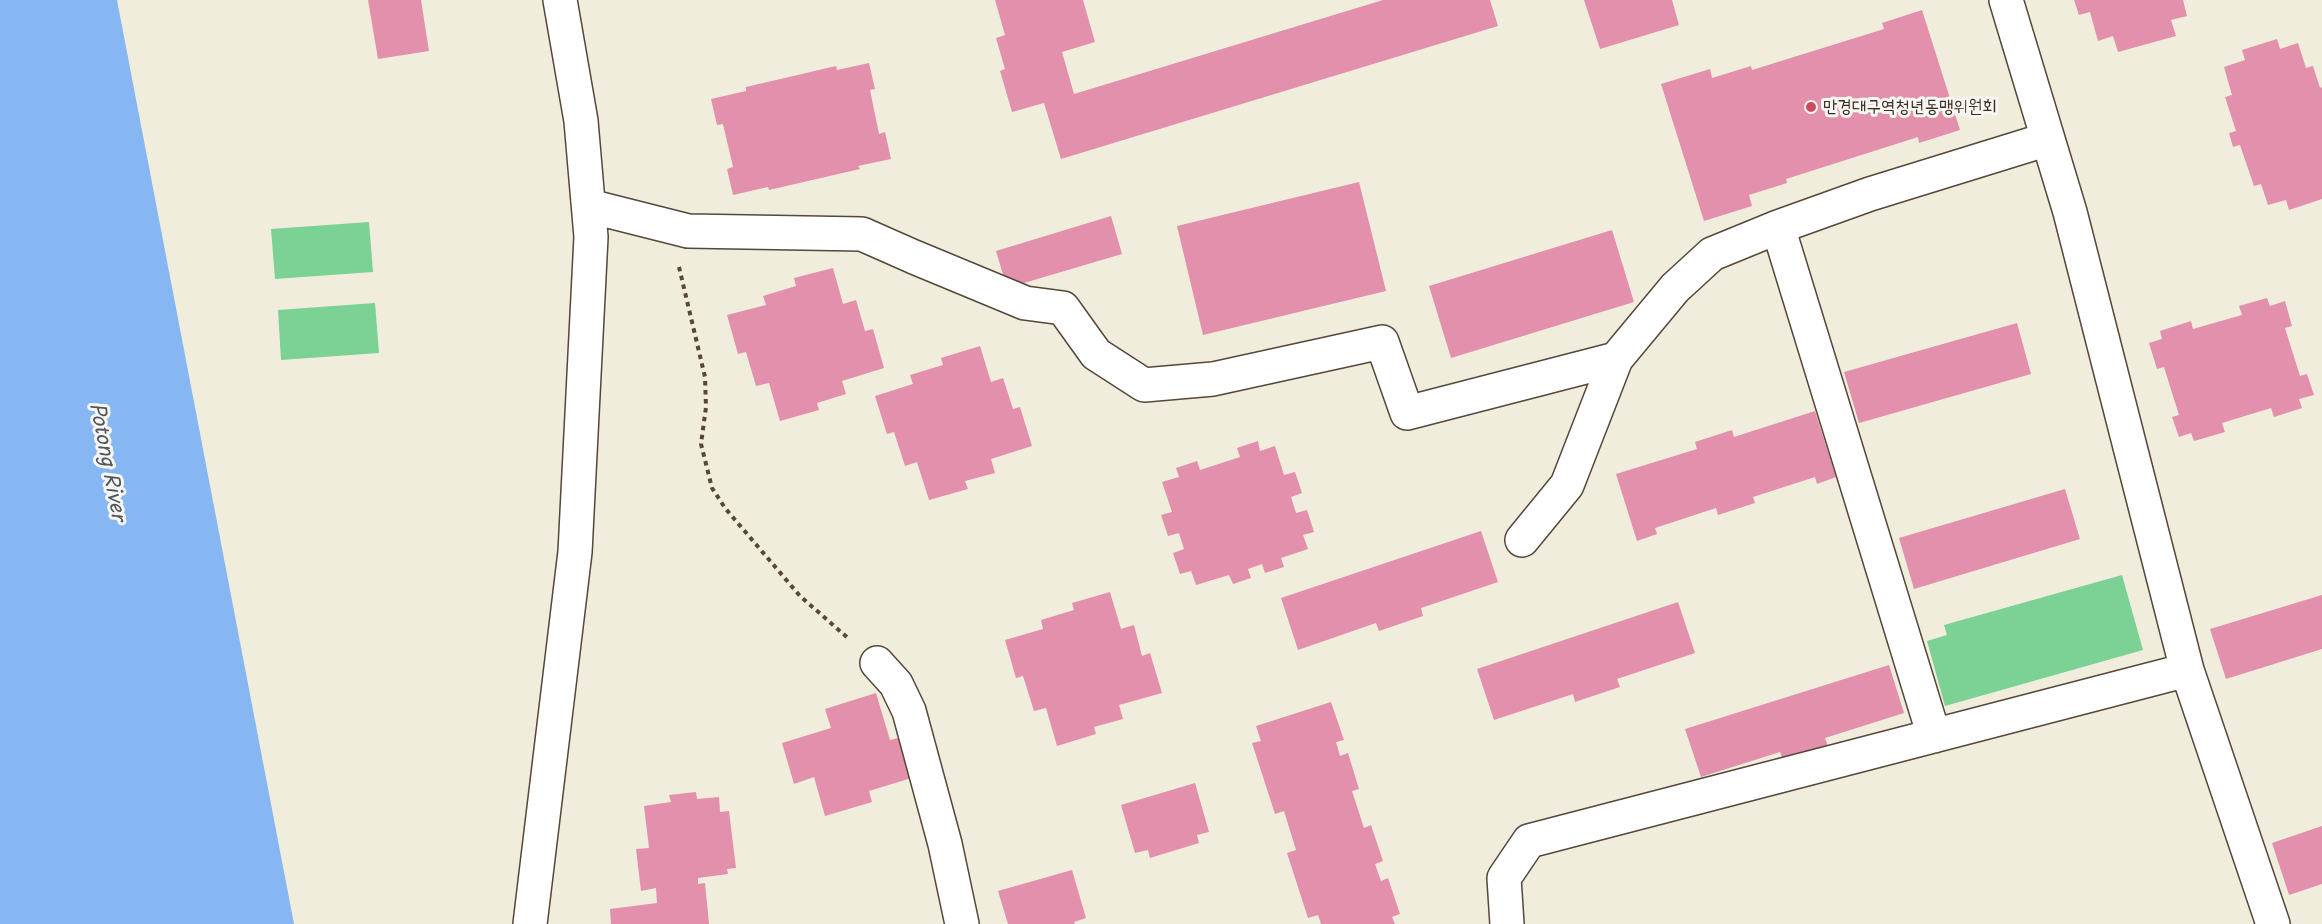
<!DOCTYPE html>
<html>
<head>
<meta charset="utf-8">
<style>
  body { margin:0 }
  canvas { display:block; background:#f0eddc }
</style>
</head>
<body>
<canvas width="2322" height="924"></canvas>
<script>
const ctx = document.querySelector('canvas').getContext('2d');
ctx.lineJoin = 'round';
function paint(path, color) { ctx.fillStyle = color; ctx.fill(path, 'evenodd'); }
const poly = rows => new Path2D(rows.map(r => 'M' + r).join(''));
function strokePath(path, color, width, dash) { ctx.strokeStyle = color; ctx.lineWidth = width; ctx.lineCap = dash ? 'butt' : 'round'; ctx.setLineDash(dash || []); ctx.stroke(path); }
function drawText(font, color, halo, rows, align = 'center') {
  ctx.font = font + ' "Playpen Sans","Poor Story",sans-serif'; ctx.lineWidth = 6; ctx.setLineDash([]); ctx.textBaseline = 'middle'; ctx.strokeStyle = halo; ctx.fillStyle = color; for (const [text, x, y, turn = 0] of rows) {
    ctx.save(); ctx.translate(x, y); ctx.rotate((+turn || 0) * Math.PI / 180); ctx.textAlign = isNaN(turn) ? turn : align; if (halo) ctx.strokeText(text, 0, 0); ctx.fillText(text, 0, 0); ctx.restore();
  }
}
paint(poly([
  [369,222,373,272,275,279,271,229],
  [375,303,379,353,281,360,278,310],
  [2122,575,2143,650,1945,706,1927,641,1947,635,1944,625]
]), '#7cd194');
paint(poly([
  [0,0,117,0,294,924,0,924]
]), '#87b7f3');
paint(poly([
  [368,0,421,0,429,51,378,59],
  [995,0,1083,0,1095,42,1062,52,1074,94,1383,0,1490,0,1498,26,1061,159,1044,103,1012,112,1000,71,1005,69,996,38,1005,35],
  [1584,0,1672,0,1679,25,1600,49],
  [2074,0,2183,0,2187,16,2171,20,2176,36,2118,52,2113,36,2098,41,2090,12,2079,15],
  [1922,10,1960,130,1919,143,1918,137,1786,179,1787,183,1749,195,1752,206,1704,221,1661,84,1710,69,1712,78,1751,66,1752,70,1884,29,1882,23],
  [2277,39,2280,49,2298,43,2306,68,2313,66,2320,88,2322,87,2322,199,2289,210,2286,200,2268,205,2261,184,2254,186,2240,145,2233,147,2229,133,2236,131,2225,97,2232,95,2224,67,2245,60,2242,50],
  [869,63,875,89,870,90,879,134,885,132,891,159,858,166,860,169,769,190,768,187,733,195,727,169,733,167,723,124,717,125,711,99,746,91,746,87,836,66,837,70],
  [1359,182,1386,291,1203,335,1177,226],
  [1111,216,1122,254,1007,288,996,251],
  [1612,230,1634,302,1451,358,1429,286],
  [833,268,843,304,856,300,865,331,873,329,884,368,842,381,846,394,817,403,819,410,780,421,769,383,756,386,746,352,738,354,727,315,766,305,763,296,796,286,794,278],
  [2267,298,2270,306,2285,301,2292,326,2285,328,2300,376,2307,374,2314,395,2299,399,2302,408,2274,417,2271,408,2222,423,2225,432,2194,441,2191,433,2179,437,2172,417,2179,415,2164,367,2157,369,2149,343,2162,339,2160,331,2191,321,2193,329,2242,315,2239,306],
  [2017,323,2031,374,1859,423,1844,372],
  [980,346,991,382,1003,378,1013,409,1020,407,1032,446,991,459,995,473,965,481,968,489,929,500,917,462,905,466,894,432,887,434,875,396,913,384,910,375,943,365,941,358],
  [1815,411,1836,477,1817,484,1815,477,1753,497,1755,503,1718,515,1716,508,1655,528,1657,534,1637,541,1616,474,1697,449,1695,442,1732,430,1734,437],
  [1258,441,1260,451,1275,446,1284,475,1295,472,1302,493,1291,497,1296,513,1307,510,1314,532,1303,535,1308,549,1281,558,1284,567,1265,573,1262,564,1248,569,1251,578,1233,584,1229,575,1196,585,1191,571,1180,574,1173,553,1184,549,1179,533,1168,536,1161,515,1172,512,1162,482,1179,477,1176,468,1197,461,1200,470,1240,457,1237,448],
  [2065,489,2080,539,1914,589,1899,538],
  [1481,531,1498,582,1421,608,1423,616,1379,631,1376,623,1298,650,1281,598],
  [1110,592,1121,629,1134,625,1142,656,1150,653,1162,693,1119,705,1123,719,1094,727,1096,734,1057,746,1046,708,1034,711,1023,676,1016,678,1005,640,1043,629,1041,620,1074,610,1072,603],
  [2322,595,2322,649,2226,679,2210,629],
  [1678,602,1695,653,1617,679,1620,687,1575,702,1573,694,1494,720,1477,669],
  [1889,665,1904,713,1825,738,1828,746,1783,760,1780,752,1701,777,1685,729],
  [876,693,890,740,906,736,918,776,869,791,872,802,825,816,814,777,794,784,782,743,831,728,825,709],
  [1331,702,1344,740,1336,742,1340,756,1348,753,1359,789,1352,791,1364,828,1371,825,1383,861,1375,864,1381,881,1388,878,1400,914,1392,917,1395,924,1321,924,1318,915,1308,918,1287,853,1296,850,1284,811,1275,814,1252,743,1261,741,1256,726],
  [1195,783,1209,832,1197,835,1199,843,1150,858,1148,850,1135,853,1121,805],
  [696,792,697,799,719,797,720,812,729,811,736,868,727,869,728,874,698,878,698,884,705,883,709,924,611,924,610,909,657,903,656,888,641,891,636,849,649,848,644,806,671,802,669,795],
  [2322,826,2322,884,2289,895,2272,843],
  [1072,870,1086,918,1074,922,1075,924,1008,924,998,891]
]), '#e290ac');
const minor = poly([
  [2006,0,2070,212,2187,670,2273,924],
  [589,206,688,231,862,234,914,257,1025,303,1063,308,1096,354,1144,385,1213,379,1382,342,1407,413,1616,359],
  [1778,227,1934,736],
  [1522,540,1567,485,1616,359,1675,288,1712,254,1778,227,1870,194,2048,139],
  [877,663,896,684,909,711,945,844,962,924],
  [530,924,575,552,591,237,581,121,560,0],
  [1507,924,1504,878,1529,841,2187,670]
]);
strokePath(minor, '#56473a', 36);
strokePath(poly([
  [679,267,705,377,706,407,701,444,712,488,725,508,800,596,849,639]
]), '#56473a', 4, [4.5, 4.5]);
strokePath(minor, '#fff', 33);
for (const [x, y, r, color] of [
  [1811,107,6,"#d1495b"]
]) { const dot = new Path2D(); dot.arc(x, y, r, 0, 2 * Math.PI); ctx.fillStyle = color; ctx.fill(dot); strokePath(dot, '#f6f6f2', 2); }
drawText('18px', '#3b2a1e', '#f6f6f2', [
  ["만경대구역청년동맹위원회",1823,107]
], 'left');
drawText('italic 20px', '#52545e', '#f6f6f2', [
  ["Potong River",107,462,79]
]);
</script>
</body>
</html>
